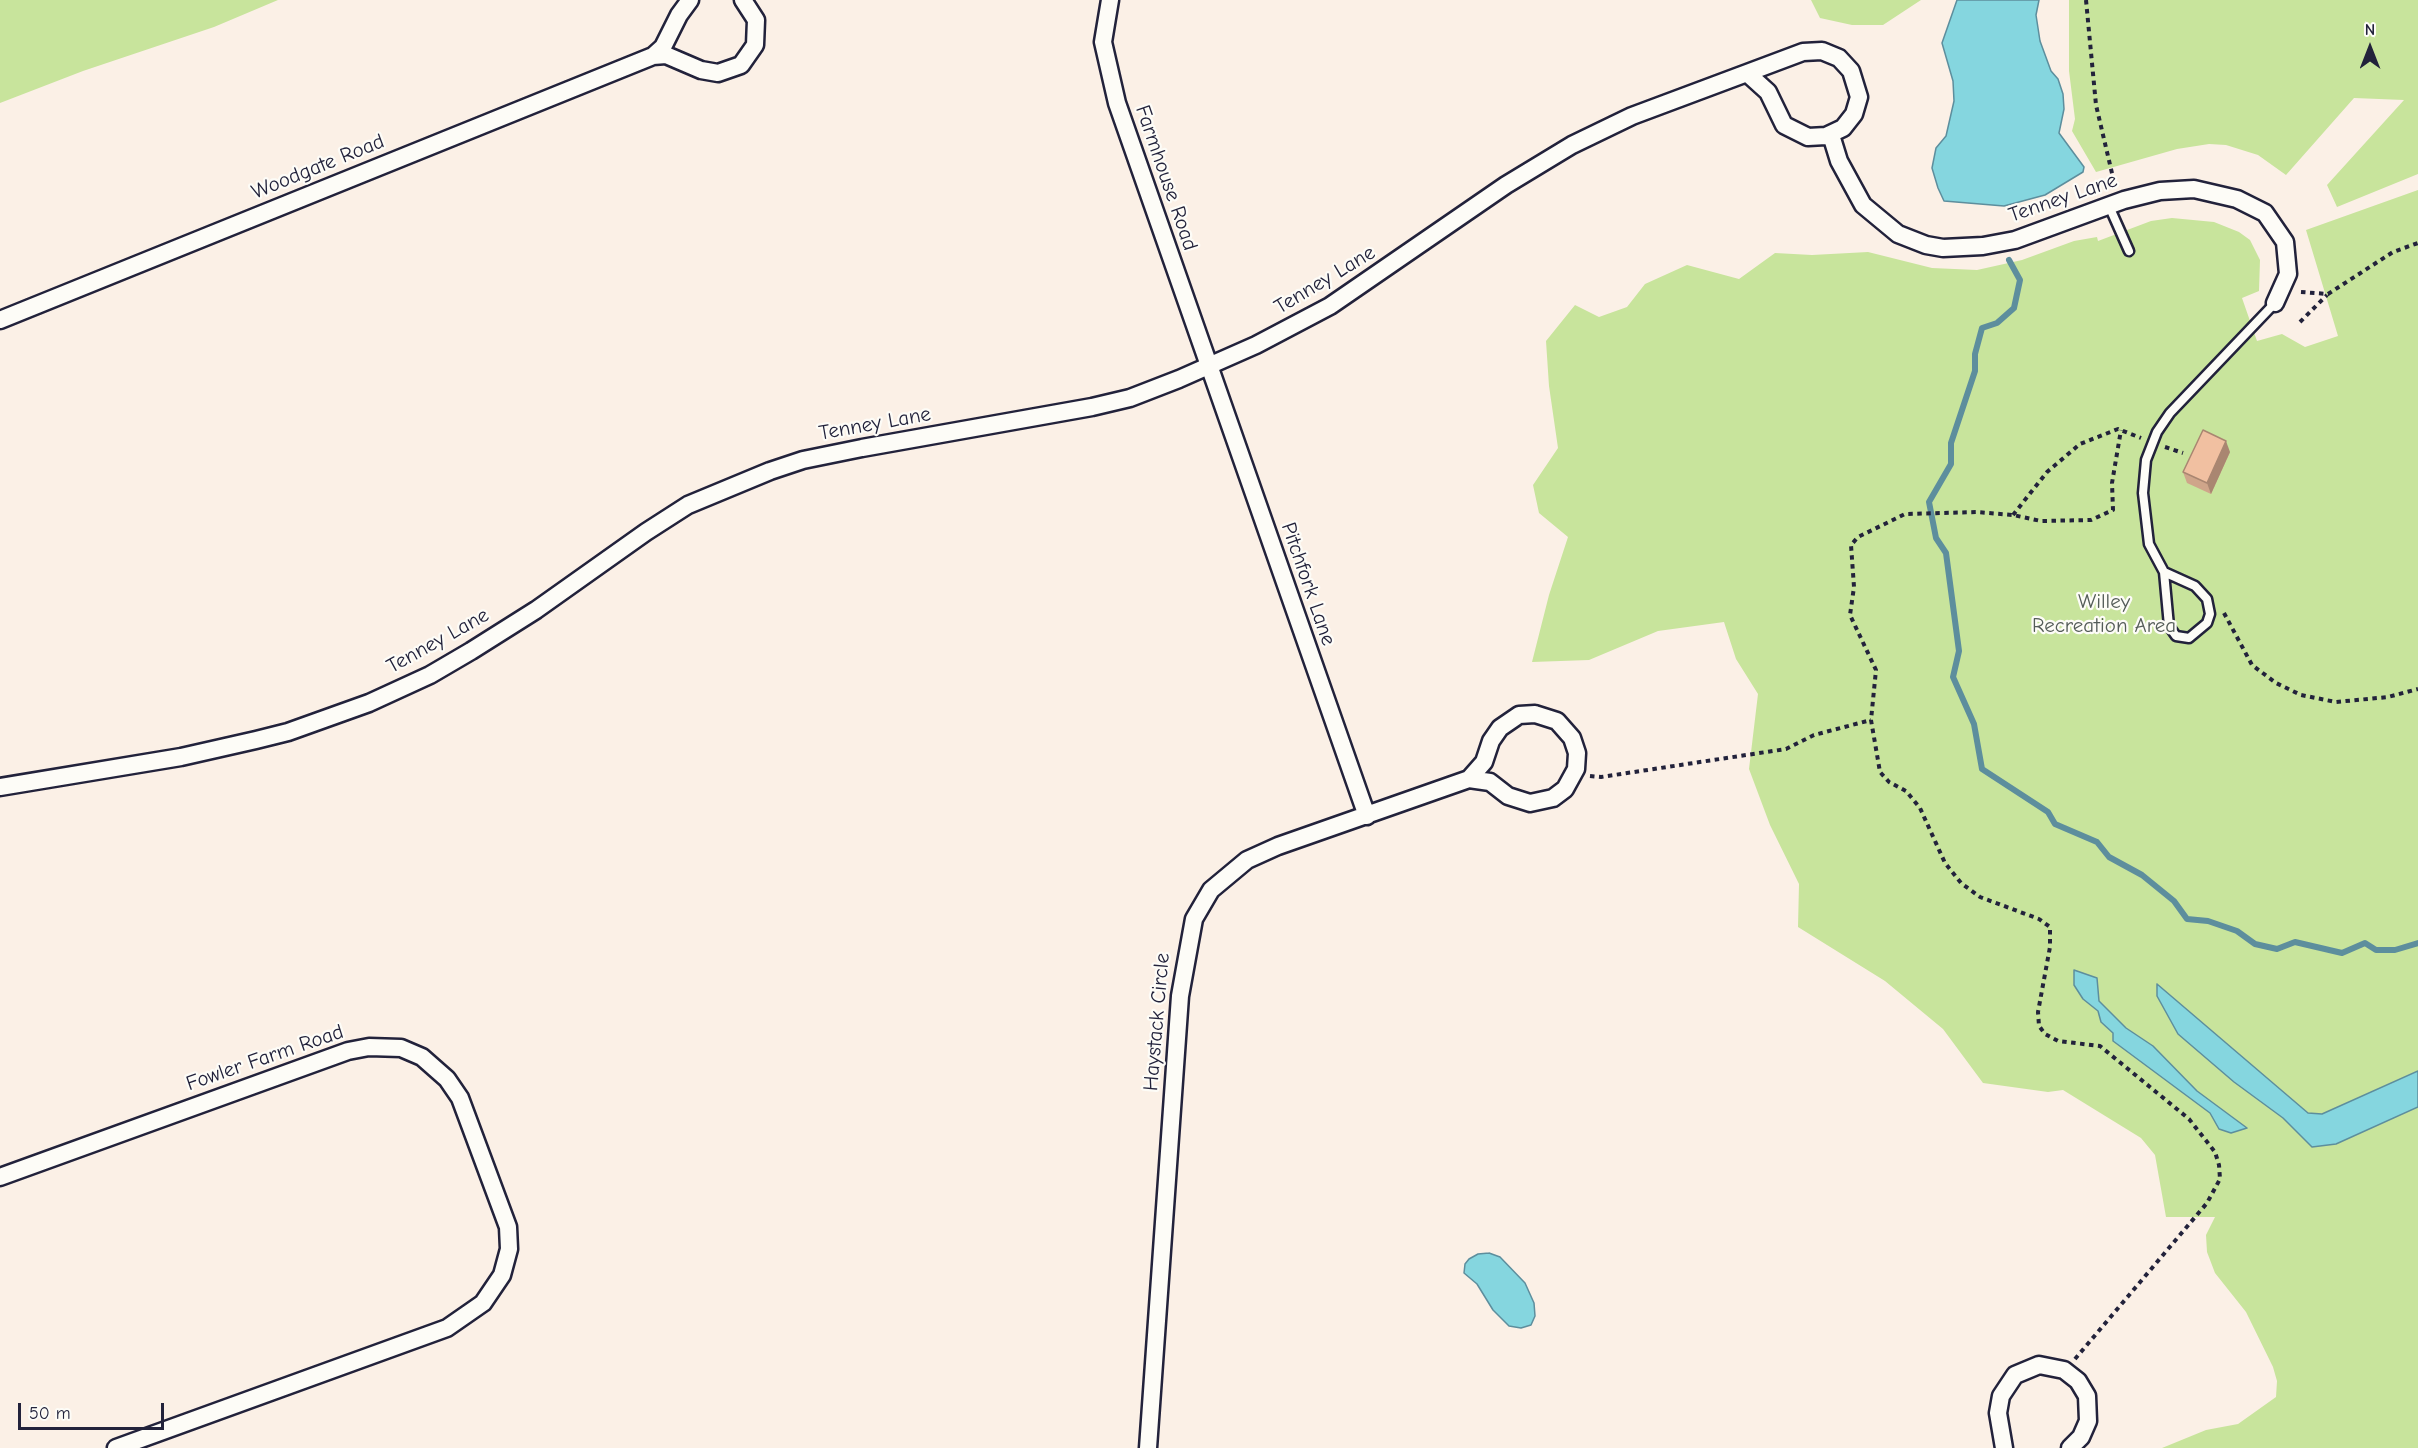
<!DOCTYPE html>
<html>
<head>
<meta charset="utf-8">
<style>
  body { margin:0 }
  #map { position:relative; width:2418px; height:1448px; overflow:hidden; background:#fbf0e6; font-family:"Comic Neue",sans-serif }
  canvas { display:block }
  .north { position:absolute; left:2340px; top:18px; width:60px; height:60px; -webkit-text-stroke:4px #fdfcf7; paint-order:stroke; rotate:0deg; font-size:16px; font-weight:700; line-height:24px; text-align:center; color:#22223b }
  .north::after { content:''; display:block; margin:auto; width:21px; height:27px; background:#22223b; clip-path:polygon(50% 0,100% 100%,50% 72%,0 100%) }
  .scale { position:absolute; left:18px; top:1403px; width:146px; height:27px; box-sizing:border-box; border:3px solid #22223b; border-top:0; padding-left:8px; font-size:18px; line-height:21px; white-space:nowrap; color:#22223b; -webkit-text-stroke:4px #fdfcf7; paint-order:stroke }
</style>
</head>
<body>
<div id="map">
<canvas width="2418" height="1448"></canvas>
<div class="north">N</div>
<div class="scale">50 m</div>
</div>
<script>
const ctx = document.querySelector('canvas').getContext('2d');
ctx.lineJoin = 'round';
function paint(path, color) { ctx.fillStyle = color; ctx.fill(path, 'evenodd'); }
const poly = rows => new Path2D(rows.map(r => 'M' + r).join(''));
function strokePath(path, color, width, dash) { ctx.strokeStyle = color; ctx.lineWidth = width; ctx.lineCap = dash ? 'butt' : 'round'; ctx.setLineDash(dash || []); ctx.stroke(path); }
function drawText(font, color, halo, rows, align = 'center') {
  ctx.font = font + ' "Comic Neue",sans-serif'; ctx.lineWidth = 4.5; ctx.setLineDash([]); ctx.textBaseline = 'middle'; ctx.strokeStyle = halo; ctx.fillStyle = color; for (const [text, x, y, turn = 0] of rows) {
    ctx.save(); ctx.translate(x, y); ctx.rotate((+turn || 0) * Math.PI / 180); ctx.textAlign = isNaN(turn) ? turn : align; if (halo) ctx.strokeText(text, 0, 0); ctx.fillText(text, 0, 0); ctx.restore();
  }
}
paint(poly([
  [0,0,278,0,214,27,83,71,0,103],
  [1811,0,1921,0,1883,25,1852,25,1820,18],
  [2069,0,2418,0,2418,174,2337,207,2327,185,2404,100,2354,98,2286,175,2258,155,2226,145,2209,144,2177,149,2096,172,2072,131,2075,119,2069,71],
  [2418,190,2418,1448,2162,1448,2206,1430,2238,1424,2276,1397,2277,1381,2273,1367,2246,1312,2215,1273,2207,1252,2206,1235,2215,1217,2166,1217,2155,1155,2141,1138,2063,1090,2048,1092,1983,1083,1943,1029,1885,981,1798,927,1799,884,1770,825,1749,769,1758,694,1736,659,1724,622,1658,631,1589,660,1532,662,1549,595,1568,537,1539,513,1533,485,1558,448,1549,386,1546,341,1575,305,1599,317,1627,307,1645,284,1687,265,1739,279,1775,253,1812,255,1868,252,1932,268,1977,270,2022,260,2074,241,2097,237,2098,241,2151,221,2172,218,2214,222,2239,232,2250,240,2260,260,2259,291,2242,298,2257,341,2282,334,2305,347,2338,336,2306,230]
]), '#c8e49c');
const water = poly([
  [1957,0,2039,0,2036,15,2040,41,2051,71,2058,79,2063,94,2064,109,2059,133,2084,167,2083,172,2045,195,2004,206,1944,201,1938,188,1932,168,1936,148,1946,136,1954,101,1953,81,1942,43,1957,0],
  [2074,970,2097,978,2099,1001,2126,1028,2153,1046,2197,1091,2247,1128,2231,1133,2219,1129,2210,1113,2113,1041,2113,1033,2101,1022,2098,1011,2083,999,2074,985,2074,970],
  [2157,984,2308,1113,2322,1114,2418,1071,2418,1107,2336,1144,2312,1147,2283,1118,2234,1082,2178,1034,2157,996,2157,984],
  [1489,1253,1500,1257,1525,1283,1534,1303,1535,1316,1531,1325,1521,1328,1509,1326,1493,1310,1477,1284,1464,1273,1465,1264,1469,1259,1478,1254,1489,1253]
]);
paint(water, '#85d6df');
strokePath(water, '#5d8e9d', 1.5);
strokePath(poly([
  [2009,260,2020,280,2014,308,1997,323,1982,328,1975,354,1975,371,1951,443,1951,464,1929,502,1936,538,1946,553,1959,651,1953,677,1974,724,1982,769,2048,812,2055,824,2097,842,2109,857,2142,875,2174,901,2187,919,2208,921,2237,931,2255,944,2277,949,2295,942,2342,953,2365,943,2376,950,2395,950,2418,943]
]), '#5d8e9d', 6);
const service = poly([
  [2109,206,2129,251],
  [2164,572,2169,626,2176,636,2189,638,2207,623,2210,614,2207,599,2195,586,2164,572,2149,544,2143,493,2146,460,2157,432,2170,413,2275,303]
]);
const minor = poly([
  [690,0,679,15,663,47,653,56,666,55,701,70,718,73,741,65,755,45,756,20,743,0],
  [1110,0,1103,42,1117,103,1367,816],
  [1822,51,1839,58,1851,71,1859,97,1854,114,1843,128,1826,136,1808,137,1784,125,1768,92,1747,73,1803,52,1822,51],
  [1831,135,1839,161,1863,205,1898,234,1926,245,1943,248,1983,246,2015,240,2124,200,2160,191,2194,189,2237,199,2265,213,2285,242,2288,274,2275,303],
  [0,320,653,56],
  [1535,714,1557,721,1572,738,1577,753,1576,769,1565,789,1553,798,1530,803,1508,796,1490,782,1469,779,1484,762,1491,741,1500,728,1519,715,1535,714],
  [0,787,181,757,256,740,288,732,369,703,430,675,471,651,536,610,646,532,688,505,770,471,803,460,862,448,1092,407,1130,398,1179,379,1256,345,1330,306,1506,185,1572,145,1632,116,1747,73],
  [0,1177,348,1051,369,1047,401,1048,422,1057,447,1079,460,1098,508,1227,509,1249,502,1275,483,1303,447,1328,116,1448],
  [1148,1448,1180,996,1194,919,1211,890,1247,860,1278,846,1469,779],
  [2004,1448,1998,1413,2001,1396,2015,1375,2039,1365,2064,1370,2078,1381,2087,1396,2088,1421,2081,1437,2070,1448]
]);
strokePath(service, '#22223b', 13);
strokePath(minor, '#22223b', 21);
strokePath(poly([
  [2086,0,2096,105,2115,186],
  [2301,292,2328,294,2393,252,2418,243],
  [2300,322,2327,295],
  [2165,447,2183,453],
  [2013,515,2047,472,2080,444,2118,429,2141,438],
  [2224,613,2252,665,2276,683,2301,695,2336,702,2388,697,2418,689],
  [1590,776,1601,777,1786,749,1814,735,1871,720],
  [2075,1359,2207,1203,2220,1179,2219,1165,2215,1152,2189,1119,2100,1046,2058,1041,2045,1034,2039,1026,2038,1012,2050,947,2050,927,2039,919,1980,897,1961,883,1945,863,1920,808,1906,791,1889,782,1880,772,1871,720,1876,670,1850,615,1854,587,1851,545,1858,537,1905,514,1977,512,2013,515,2041,521,2091,520,2113,510,2112,483,2121,430]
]), '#22223b', 4, [4.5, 4.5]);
strokePath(service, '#fdfcf7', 8);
strokePath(minor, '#fdfcf7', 16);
paint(poly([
  [2230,452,2211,494,2187,483,2183,472]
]), '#cfa58a');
paint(poly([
  [2226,441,2230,452,2211,494,2207,483]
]), '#a98671');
const building = poly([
  [2203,430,2226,441,2207,483,2183,472,2203,430]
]);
paint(building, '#f1c0a1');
strokePath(building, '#a98671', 1.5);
drawText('21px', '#22223b', '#fdfcf7', [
  ["Woodgate Road",318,167,-22],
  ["Farmhouse Road",1166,178,71],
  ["Tenney Lane",2063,198,-19],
  ["Tenney Lane",1325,280,-31],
  ["Tenney Lane",875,424,-10],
  ["Pitchfork Lane",1308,584,71],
  ["Tenney Lane",438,641,-29],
  ["Haystack Circle",1157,1022,-85],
  ["Fowler Farm Road",265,1058,-19]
]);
drawText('21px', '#545c58', '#fdfcf7', [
  ["Willey",2104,602],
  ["Recreation Area",2104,626]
]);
</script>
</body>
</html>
